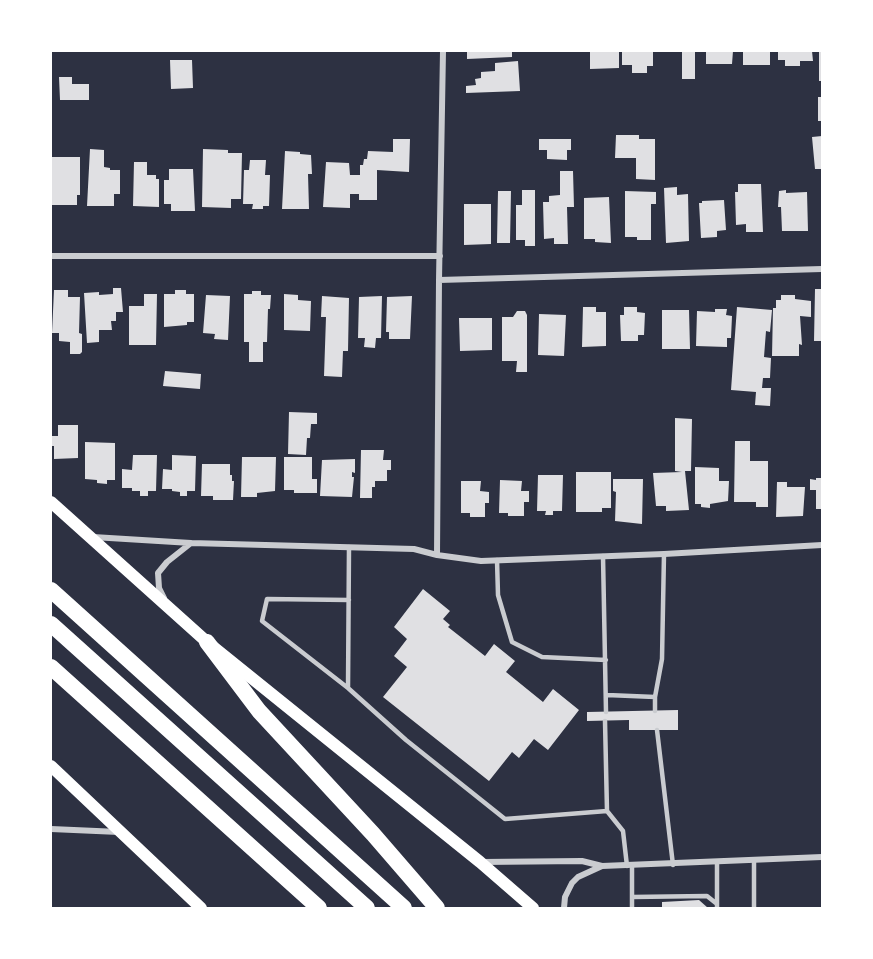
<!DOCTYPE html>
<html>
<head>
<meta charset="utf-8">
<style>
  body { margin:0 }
  #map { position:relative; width:873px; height:959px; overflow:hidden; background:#2d3142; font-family:"PT Sans",sans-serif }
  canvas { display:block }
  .frame { position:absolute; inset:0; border:52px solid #fff; pointer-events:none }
</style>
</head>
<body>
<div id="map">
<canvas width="873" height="959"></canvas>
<div class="frame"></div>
</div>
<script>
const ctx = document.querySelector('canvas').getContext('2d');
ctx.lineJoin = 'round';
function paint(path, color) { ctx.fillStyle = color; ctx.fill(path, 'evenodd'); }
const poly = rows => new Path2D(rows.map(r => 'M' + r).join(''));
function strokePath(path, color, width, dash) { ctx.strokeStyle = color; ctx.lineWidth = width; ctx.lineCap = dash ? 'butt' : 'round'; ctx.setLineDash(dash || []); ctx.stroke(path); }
paint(poly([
  [467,51,512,51,512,57,467,59],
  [590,51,619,51,619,68,590,69],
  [622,51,653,51,653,66,647,66,647,73,632,73,632,65,622,65],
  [682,51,695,51,695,79,682,79],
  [706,51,733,51,732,64,706,64],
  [743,51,770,51,770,65,743,65],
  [778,51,812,51,813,61,800,61,800,66,785,66,785,60,778,60],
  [819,51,822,51,822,81,819,81],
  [170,60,192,60,193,88,171,89],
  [518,61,520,91,466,93,466,86,476,85,475,79,481,78,481,72,495,71,495,63],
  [59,77,72,77,72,84,89,84,89,100,60,100],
  [818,97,822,97,822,121,818,121],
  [616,135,639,135,639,139,655,139,655,180,636,179,636,158,615,158],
  [822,136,822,169,815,169,812,137],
  [393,139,410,139,409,172,377,170,377,200,359,200,359,194,350,194,350,208,323,207,326,162,349,163,350,175,360,175,360,165,363,165,364,159,367,159,368,151,393,152],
  [539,139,571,139,571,150,567,150,567,160,547,159,547,150,539,150],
  [90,149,104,150,104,167,110,168,110,170,120,170,120,194,114,194,114,206,87,206],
  [203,149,228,150,228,153,242,153,241,199,231,199,231,208,202,207],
  [285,151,300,152,300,154,311,155,312,174,308,174,309,209,282,209],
  [51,157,80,157,80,195,77,195,77,205,51,205],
  [250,160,266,160,265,175,270,175,269,206,263,206,263,209,252,209,253,204,243,204,244,170,249,170],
  [134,162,147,162,147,175,156,175,156,179,159,179,159,207,133,206],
  [169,169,193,169,195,211,171,211,171,204,164,204,164,180,169,180],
  [560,171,573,171,574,207,567,207,568,244,554,244,554,238,544,239,543,202,549,202,549,196,560,195],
  [738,184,761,184,763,232,746,232,746,224,736,225,735,192,738,192],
  [677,187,677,195,688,194,689,241,666,243,664,188],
  [522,190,535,190,535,246,525,246,525,240,516,240,516,205,522,205],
  [786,190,786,193,807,192,808,231,782,231,781,207,778,207,779,191],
  [498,191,511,191,510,243,497,243],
  [625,191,656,192,656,204,651,204,651,240,637,240,637,237,625,237],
  [609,197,611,243,595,242,595,239,584,239,584,198],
  [724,200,726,230,717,231,717,237,701,238,699,203,702,203,702,201],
  [464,204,491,204,491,244,464,245],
  [113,288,121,288,123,312,116,312,116,321,111,321,112,330,99,330,99,342,87,343,84,293,99,292,99,295,113,294],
  [815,289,822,289,822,341,814,341],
  [54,290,68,290,68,297,80,297,79,333,82,334,82,352,80,354,70,354,70,342,59,341,59,333,52,333],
  [175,290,186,290,186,294,194,294,194,322,187,322,187,325,164,327,164,294,175,294],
  [252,291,261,291,261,295,271,295,270,309,268,309,267,342,263,342,263,362,249,362,249,342,244,342,244,294,252,294],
  [144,294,157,294,156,345,129,345,129,306,144,306],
  [284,294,298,295,298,300,311,301,310,331,284,330],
  [206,295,230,296,228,340,214,339,215,334,203,333],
  [781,295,795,295,795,299,811,301,811,317,800,316,802,345,799,344,799,356,772,356,773,308,776,308,776,300,781,300],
  [322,296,349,298,348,351,343,351,342,377,324,376,326,317,321,317],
  [382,296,381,338,376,338,375,348,364,347,365,338,358,338,359,297],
  [412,296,410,339,389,339,389,332,386,332,387,297],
  [583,307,596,307,596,312,606,312,606,346,582,347],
  [624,307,637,307,637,312,645,313,644,335,638,335,638,341,621,341,620,315,624,315],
  [737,307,772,310,770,332,766,331,764,357,771,358,770,378,763,378,762,388,771,388,770,406,755,405,756,392,731,390],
  [715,309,727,309,726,315,732,316,731,338,727,338,727,347,696,346,697,311,715,312],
  [662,310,689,310,690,349,662,349],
  [517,311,525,311,527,315,527,372,516,372,517,361,502,361,502,317,513,317],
  [539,314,566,315,564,356,538,355],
  [459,318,492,318,492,350,460,351],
  [165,371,201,374,200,389,163,386],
  [289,412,317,413,317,424,311,424,310,438,307,438,306,455,288,454],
  [675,418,692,419,691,471,685,471,689,510,666,511,666,506,656,506,653,473,682,472,675,471],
  [58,425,78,425,78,458,54,459,54,446,51,446,51,436,58,436],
  [735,441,750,441,750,461,768,461,768,507,756,507,756,502,734,502],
  [85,442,115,443,115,480,107,480,107,484,97,483,97,480,85,479],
  [361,450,384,450,383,460,391,460,391,470,387,470,387,481,375,481,375,487,372,487,372,498,360,498],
  [133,455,157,455,156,491,148,491,148,496,140,496,140,491,132,491,132,488,122,488,122,469,132,470],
  [172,455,196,456,195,491,187,491,187,496,180,496,180,492,172,491,172,489,162,489,163,469,172,470],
  [242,457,276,457,275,491,257,493,257,497,241,497],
  [284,457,312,457,312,479,317,479,317,493,294,493,294,490,284,490],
  [355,459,355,473,352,472,352,477,354,477,352,497,320,496,322,460],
  [202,464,230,464,230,475,232,475,232,481,234,481,233,500,213,500,213,496,201,496],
  [695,467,719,468,719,481,729,481,728,501,710,504,710,508,701,507,701,504,695,504],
  [576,472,611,472,611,508,602,508,602,512,576,512],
  [538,475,563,475,562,511,553,511,553,515,545,515,546,511,537,511],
  [816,478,822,478,822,509,816,509,816,490,810,490,810,479,816,480],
  [613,479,643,479,642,524,615,521,616,492,613,491],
  [500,480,522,481,521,491,529,491,529,502,524,502,524,516,508,516,508,513,499,513],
  [461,481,481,481,480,491,489,492,489,503,485,503,485,517,470,517,470,513,461,513],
  [777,482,787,482,787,487,805,487,803,516,776,517],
  [423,589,450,611,443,619,450,625,448,627,485,656,494,644,515,661,506,672,543,702,553,689,579,710,548,750,534,739,519,758,512,752,489,781,383,697,407,667,394,656,407,639,394,627],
  [678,710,678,730,629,730,629,720,587,721,587,712],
  [699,900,708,908,662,908,662,902]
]), '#e0e0e3');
strokePath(poly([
  [349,547,348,688,406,740,505,819,607,811],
  [603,556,606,712],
  [497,560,498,595,512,642,542,657,606,660],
  [348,688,262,621,267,599,349,600],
  [607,695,655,697],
  [655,711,655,697,662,659,664,554],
  [605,721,607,811,623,831,627,866],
  [657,730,673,865],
  [754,861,754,908],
  [717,862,717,908],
  [632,866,632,908],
  [632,897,707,896,717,904]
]), '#caccd0', 4.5);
strokePath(poly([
  [51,256,440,256],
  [439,280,822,269],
  [93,537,191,543,167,562,158,573,159,588,164,598],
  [191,543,414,549,437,555,481,561,664,554,822,545],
  [437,555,439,280,443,51],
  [51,829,119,832],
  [482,862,582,861,602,866,578,877,572,883,565,897,564,908],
  [602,866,822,857]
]), '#caccd0', 6);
strokePath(poly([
  [51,502,207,642,480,862,533,908],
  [51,766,201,908]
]), '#fff', 12);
strokePath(poly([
  [51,590,404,908],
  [51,624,367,908],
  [207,642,259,711,373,834,437,908],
  [51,667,319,908]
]), '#fff', 16);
</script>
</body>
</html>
